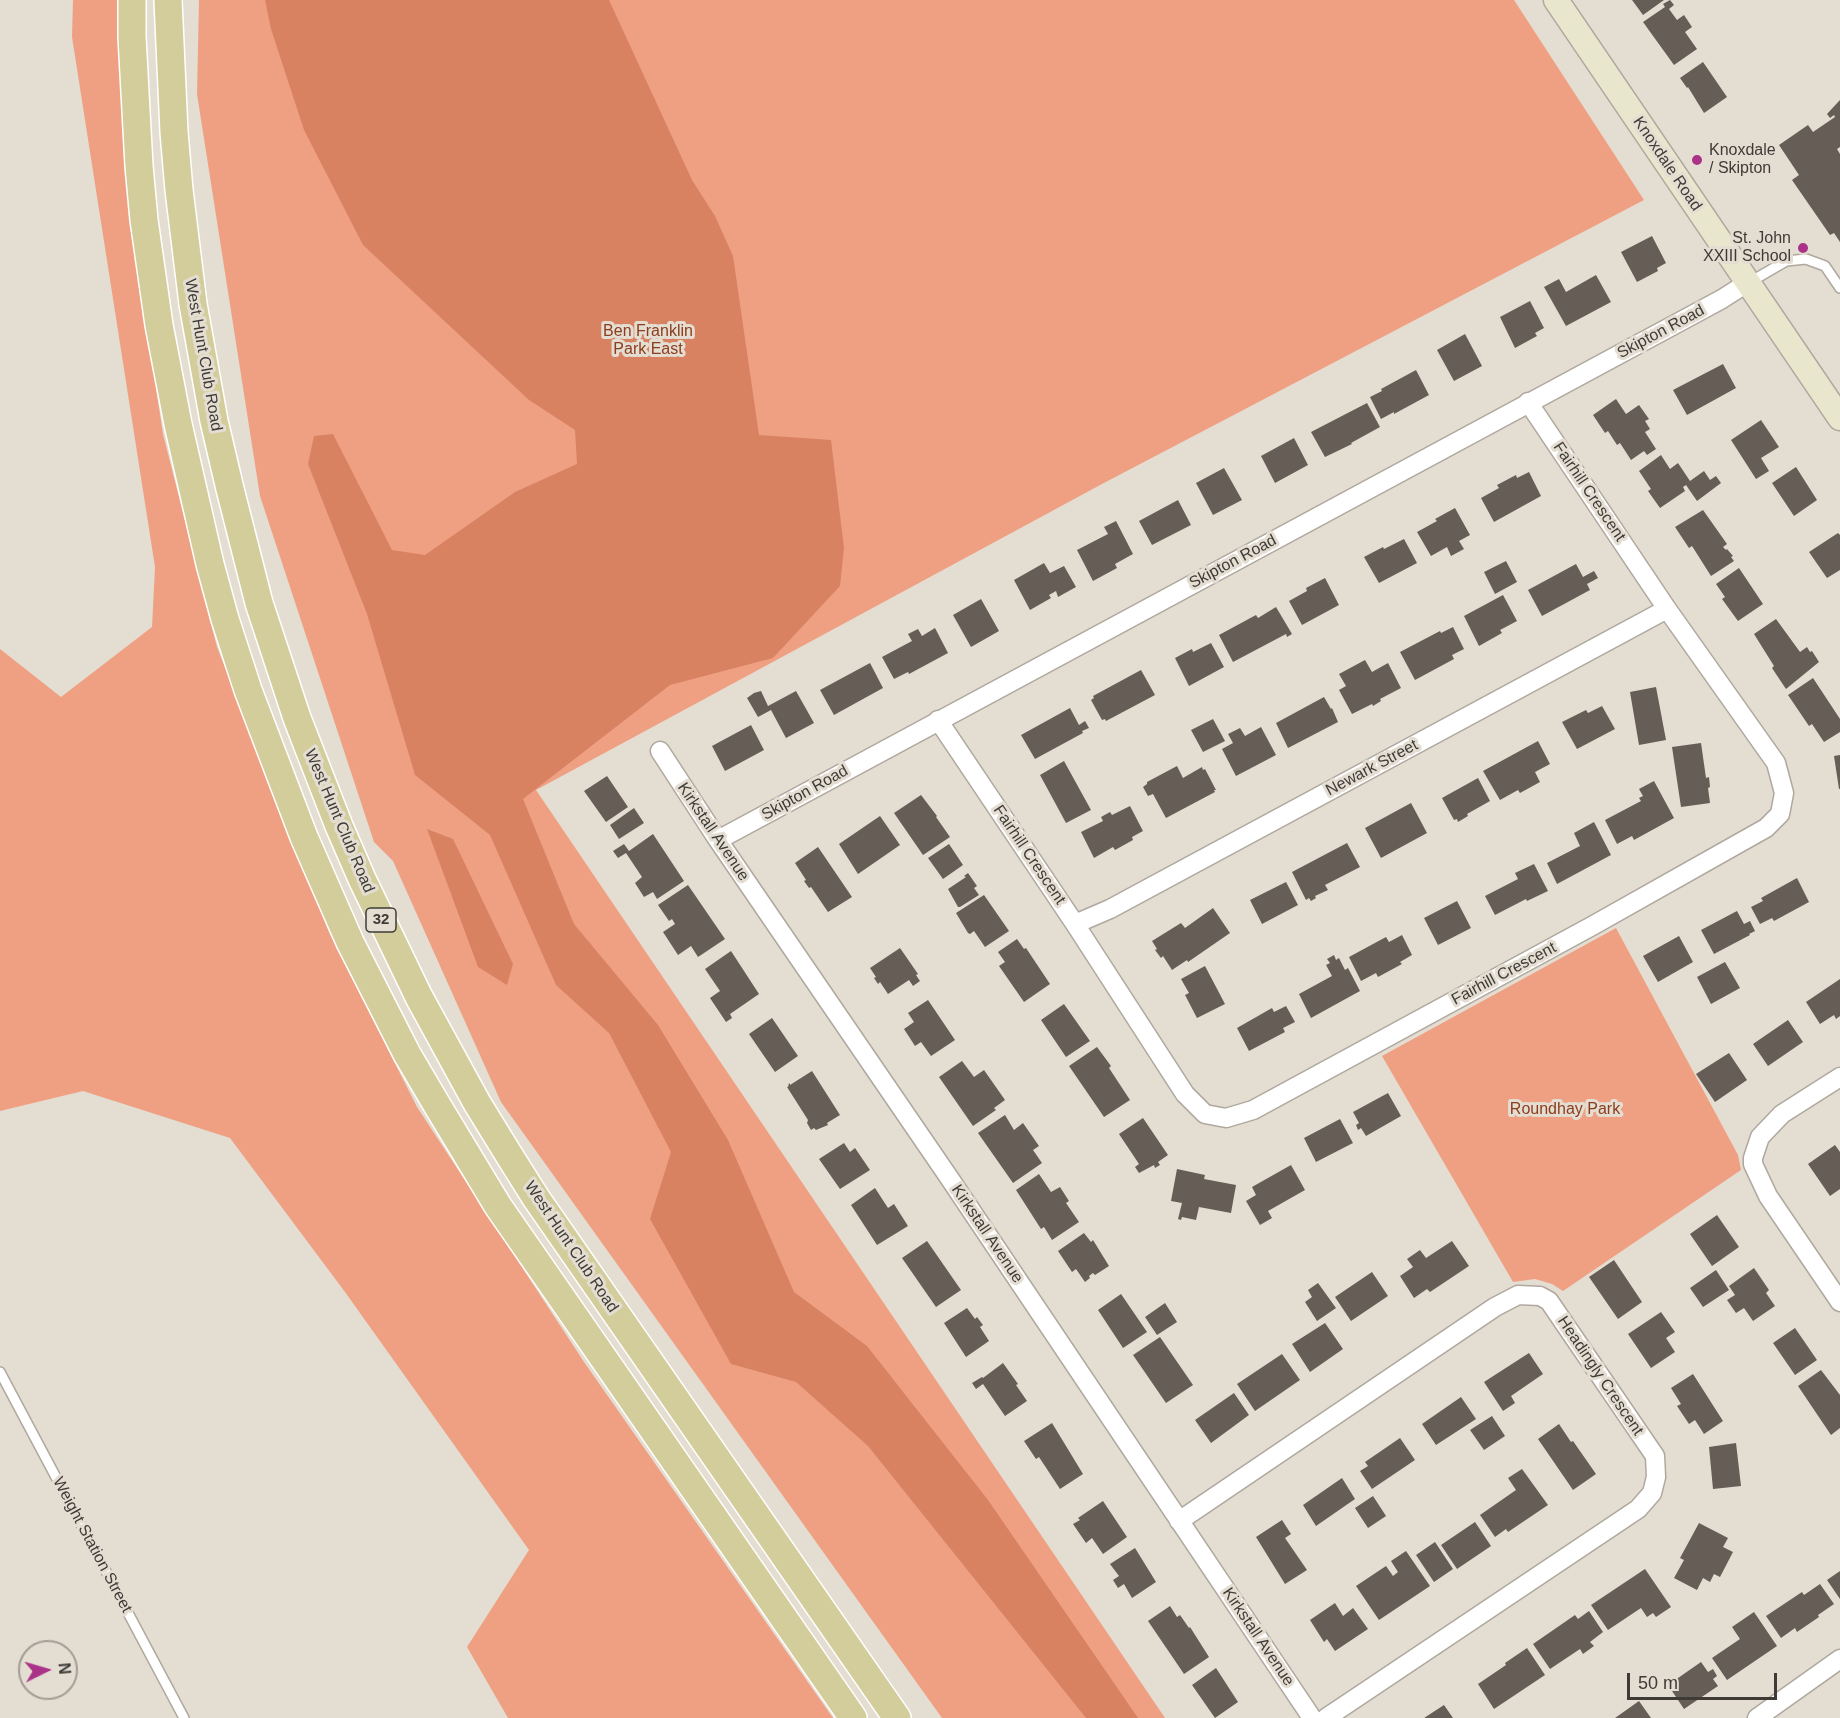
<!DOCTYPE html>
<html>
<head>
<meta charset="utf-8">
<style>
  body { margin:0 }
  #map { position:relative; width:1840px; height:1718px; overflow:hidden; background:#e4ddd2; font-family:Arial,sans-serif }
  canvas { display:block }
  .north { position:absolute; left:18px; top:1640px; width:60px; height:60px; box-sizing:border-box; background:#e4ddd2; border:2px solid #a29c94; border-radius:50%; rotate:85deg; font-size:16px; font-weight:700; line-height:24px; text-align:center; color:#3e3b37 }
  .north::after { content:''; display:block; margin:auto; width:21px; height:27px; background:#aa3389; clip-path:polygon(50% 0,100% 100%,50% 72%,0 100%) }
  .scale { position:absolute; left:1627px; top:1673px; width:150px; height:27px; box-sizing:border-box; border:3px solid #3e3b37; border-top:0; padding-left:8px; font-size:18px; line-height:21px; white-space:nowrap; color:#3e3b37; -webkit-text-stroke:4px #e4ddd2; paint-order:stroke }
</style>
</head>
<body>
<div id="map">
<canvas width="1840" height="1718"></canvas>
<div class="north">N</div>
<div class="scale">50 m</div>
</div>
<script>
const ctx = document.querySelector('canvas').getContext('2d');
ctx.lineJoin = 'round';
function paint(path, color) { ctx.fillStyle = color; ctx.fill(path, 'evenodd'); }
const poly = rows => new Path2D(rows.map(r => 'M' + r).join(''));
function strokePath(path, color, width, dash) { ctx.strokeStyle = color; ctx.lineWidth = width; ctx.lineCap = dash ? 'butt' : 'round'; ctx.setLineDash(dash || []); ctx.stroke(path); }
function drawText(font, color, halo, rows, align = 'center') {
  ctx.font = font + ' Arial,sans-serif'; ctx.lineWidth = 6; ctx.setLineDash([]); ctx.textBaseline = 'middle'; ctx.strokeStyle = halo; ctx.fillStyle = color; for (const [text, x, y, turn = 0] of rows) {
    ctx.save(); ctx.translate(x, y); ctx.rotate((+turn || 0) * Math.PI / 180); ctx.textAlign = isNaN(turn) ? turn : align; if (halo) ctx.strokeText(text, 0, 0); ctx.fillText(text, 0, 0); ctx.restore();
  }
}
paint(poly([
  [73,0,119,0,129,210,163,434,217,647,329,932,417,1107,584,1362,833,1718,508,1718,467,1647,529,1550,345,1292,230,1138,83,1091,0,1111,0,649,61,697,152,627,155,567,72,37],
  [199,0,1514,0,1644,200,1102,484,536,790,1165,1718,942,1718,501,1102,393,861,374,842,260,496,197,94],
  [1616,928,1738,1155,1741,1170,1563,1291,1552,1284,1535,1279,1513,1282,1382,1056]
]), '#efa083');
paint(poly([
  [265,0,609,0,692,180,715,216,733,256,759,435,831,440,844,548,840,586,773,658,670,685,523,799,574,924,658,1025,728,1140,794,1292,867,1346,988,1500,1138,1718,1086,1718,868,1446,796,1382,731,1364,650,1219,671,1152,609,1033,556,985,490,835,415,775,367,614,308,464,314,436,333,434,392,550,425,555,515,492,577,464,575,430,529,400,363,245,304,130,271,29],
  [427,829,453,839,513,964,507,985,478,967]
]), '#d88262');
paint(poly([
  [1632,0,1664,0,1643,15],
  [1670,0,1674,5,1669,9,1677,20,1684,15,1692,27,1685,32,1697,49,1674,65,1643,22,1665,7,1663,4],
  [1703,62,1727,97,1704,113,1688,87,1687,88,1680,78],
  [1840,100,1840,147,1837,149,1840,154,1840,242,1834,233,1830,235,1792,180,1799,175,1779,145,1808,125,1813,132,1835,117,1834,115,1830,118,1827,114],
  [1652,236,1666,263,1657,268,1658,271,1637,282,1621,252],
  [1596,275,1611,302,1566,326,1544,287,1559,279,1566,292],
  [1530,301,1544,328,1535,333,1537,336,1515,348,1500,317],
  [1465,334,1482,366,1454,381,1437,350],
  [1723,364,1736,388,1687,415,1673,390],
  [1416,370,1429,395,1394,414,1394,412,1381,419,1370,397,1382,391,1381,389],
  [1616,399,1626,414,1639,405,1649,419,1645,421,1650,429,1645,432,1656,449,1647,455,1644,451,1631,460,1620,443,1617,445,1608,431,1605,433,1593,415],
  [1367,403,1380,427,1351,443,1352,444,1325,457,1311,432],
  [1761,420,1779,447,1761,458,1769,471,1756,479,1731,440],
  [1294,438,1308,465,1275,483,1261,456],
  [1661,455,1670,469,1678,463,1690,481,1704,471,1710,480,1716,476,1721,483,1697,501,1686,485,1683,487,1685,491,1660,508,1648,491,1651,489,1639,471],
  [1796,467,1817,500,1794,516,1772,483],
  [1224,468,1242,500,1213,515,1196,483],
  [1529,472,1541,496,1494,522,1481,498,1499,488,1497,485,1516,475,1517,478],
  [1178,500,1191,525,1152,545,1139,521],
  [1455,508,1470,535,1459,541,1464,549,1451,556,1447,547,1431,556,1417,532,1437,521,1435,519],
  [1703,510,1727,544,1723,547,1726,550,1727,549,1733,556,1731,557,1734,561,1711,576,1692,546,1689,548,1675,527],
  [1116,521,1133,554,1115,564,1117,568,1093,581,1077,550,1108,534,1104,527],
  [1838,533,1840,535,1840,570,1827,578,1809,552],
  [1404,539,1417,563,1379,583,1364,557,1383,547,1384,549],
  [1506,561,1517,582,1495,594,1484,572],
  [1044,563,1050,573,1064,566,1076,587,1058,597,1056,591,1049,595,1051,598,1030,610,1014,580],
  [1576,564,1583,577,1594,571,1598,578,1587,584,1590,590,1542,616,1528,590],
  [1739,568,1763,604,1738,621,1722,599,1725,597,1716,584],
  [1325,578,1339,605,1302,625,1289,601,1307,591,1306,588],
  [1503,595,1517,621,1500,630,1502,633,1479,646,1464,616],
  [981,599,999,631,971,647,953,615],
  [1276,607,1292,634,1287,637,1286,634,1233,662,1219,635,1256,615,1258,618],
  [1776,619,1800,652,1807,647,1810,652,1812,651,1819,662,1786,689,1772,668,1774,666,1754,634],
  [1453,627,1464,649,1452,655,1454,659,1415,680,1400,652,1440,631,1441,633],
  [935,628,948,653,909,674,908,672,894,679,882,657,912,641,908,634,918,629,922,636],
  [1211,643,1224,667,1189,686,1175,658,1192,649,1193,652],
  [1365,660,1372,672,1388,663,1401,688,1380,699,1381,701,1373,706,1372,704,1352,714,1339,690,1346,686,1339,674],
  [870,663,883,688,834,715,820,690],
  [1141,670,1155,695,1106,721,1105,719,1102,720,1091,700,1094,698,1093,696],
  [1813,678,1840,719,1840,732,1824,742,1812,724,1809,726,1788,695],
  [1656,687,1666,740,1639,745,1630,692],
  [761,691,768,706,796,691,814,723,786,738,771,710,758,717,747,698,754,693],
  [1324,697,1331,709,1332,708,1338,722,1288,748,1276,723],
  [1602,706,1615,729,1577,749,1562,722,1586,710,1588,713],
  [1070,708,1079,725,1085,721,1089,728,1082,731,1083,733,1035,759,1021,735],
  [1213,719,1225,741,1203,752,1191,730],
  [751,725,764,750,725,771,712,746],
  [1261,727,1276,755,1236,776,1222,749,1233,743,1228,734,1240,728,1245,736],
  [1538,741,1550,764,1535,772,1540,782,1520,793,1518,790,1500,800,1483,771],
  [1701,743,1706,778,1709,777,1710,787,1708,788,1710,803,1681,807,1672,747],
  [1840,755,1840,789,1839,789,1834,756],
  [1064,761,1091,810,1066,823,1040,775],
  [1177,766,1183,778,1202,767,1203,770,1205,769,1216,790,1214,790,1215,792,1166,818,1153,794,1148,796,1143,787,1147,784,1147,782],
  [607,776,628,807,606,822,584,791],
  [1478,778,1490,801,1467,814,1468,816,1458,822,1457,819,1454,820,1442,798],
  [1654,781,1674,818,1634,840,1632,836,1617,844,1605,820,1641,801,1639,798,1643,796,1639,789],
  [921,795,937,816,936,817,950,837,923,855,894,813],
  [1411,803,1427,833,1381,858,1365,828],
  [1130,806,1143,831,1132,837,1133,840,1115,850,1113,847,1094,858,1081,832,1103,821,1101,817,1110,812,1112,815],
  [634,808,644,823,619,839,610,825],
  [880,816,900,845,858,874,839,844],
  [1594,822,1611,855,1557,884,1547,863,1580,846,1574,833],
  [653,834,684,881,657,899,653,892,644,897,635,883,642,877,626,853,618,858,613,851,624,844,629,851],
  [1347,843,1360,867,1325,885,1328,890,1315,896,1316,898,1311,901,1309,898,1306,900,1292,872],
  [949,844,963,865,943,879,928,858],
  [818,847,852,897,828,912,811,887,809,888,804,881,806,880,795,863],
  [1534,864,1548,891,1527,901,1526,899,1495,915,1485,896,1518,879,1515,873],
  [968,873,977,886,974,888,979,895,960,907,958,907,948,889,966,877,964,876],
  [1797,878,1809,902,1774,921,1772,918,1760,924,1751,907,1763,901,1761,898],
  [1286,882,1298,905,1262,924,1250,900],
  [688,885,725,939,698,957,691,946,678,955,663,932,675,924,672,919,669,921,658,905],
  [984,895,1009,931,985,947,974,931,970,934,968,933,956,913],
  [1457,901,1471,928,1438,945,1424,918],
  [1213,908,1230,933,1188,962,1187,960,1172,970,1163,956,1161,958,1155,950,1157,949,1152,941,1181,923,1185,928],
  [1737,911,1744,924,1750,921,1755,931,1749,934,1750,935,1714,954,1701,930],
  [1402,935,1412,955,1400,962,1402,964,1378,977,1376,973,1361,981,1349,957,1386,937,1389,942],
  [1679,936,1693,962,1658,982,1643,956],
  [1017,939,1024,949,1026,948,1050,984,1024,1002,999,966,1005,962,998,952],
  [900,948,918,974,916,975,920,981,913,986,909,980,888,994,880,982,878,984,874,978,876,977,870,968],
  [731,951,759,994,730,1014,732,1018,726,1022,710,998,720,991,705,969],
  [1334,955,1336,960,1339,958,1345,970,1348,968,1360,991,1311,1018,1299,994,1332,976,1326,965,1330,963,1327,959],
  [1725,962,1740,988,1711,1004,1697,977],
  [1205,966,1225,1004,1197,1018,1185,995,1189,993,1181,979],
  [1840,979,1840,1016,1836,1019,1834,1015,1820,1024,1806,1002],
  [928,1000,955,1040,931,1056,921,1042,915,1046,904,1029,914,1022,908,1013],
  [1064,1004,1090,1041,1066,1057,1041,1020],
  [1286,1006,1295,1022,1283,1028,1285,1032,1249,1051,1237,1028,1272,1008,1274,1012],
  [772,1018,798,1056,775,1072,749,1034],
  [1788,1020,1803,1042,1768,1066,1753,1044],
  [1097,1047,1111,1066,1109,1068,1130,1100,1104,1117,1069,1066],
  [1729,1053,1747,1080,1715,1102,1696,1074],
  [962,1061,974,1077,984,1070,1005,1100,994,1108,996,1110,973,1126,939,1077],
  [812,1071,840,1115,827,1123,828,1125,816,1130,814,1128,811,1130,807,1123,808,1120,787,1087,789,1086,788,1085,790,1083,790,1085],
  [1388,1093,1401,1116,1366,1136,1361,1128,1358,1130,1356,1125,1359,1123,1353,1112],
  [1005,1115,1014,1130,1023,1123,1039,1146,1033,1150,1042,1163,1013,1183,978,1133],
  [1143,1118,1168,1155,1158,1162,1160,1165,1155,1168,1154,1165,1139,1173,1135,1167,1139,1164,1119,1134],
  [1340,1119,1353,1143,1316,1162,1304,1138],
  [844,1143,850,1152,855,1148,870,1170,840,1189,819,1159],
  [1835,1145,1840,1152,1840,1189,1830,1196,1808,1164],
  [1291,1165,1305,1190,1268,1211,1272,1218,1260,1225,1246,1201,1256,1195,1252,1187],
  [1177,1169,1205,1175,1204,1179,1236,1185,1231,1213,1199,1207,1196,1220,1182,1217,1181,1220,1178,1219,1182,1203,1171,1201],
  [1039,1174,1051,1192,1060,1187,1069,1201,1066,1203,1079,1222,1052,1240,1044,1227,1041,1229,1016,1190],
  [875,1188,888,1208,894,1204,908,1226,877,1245,851,1205],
  [1717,1215,1739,1247,1712,1266,1690,1234],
  [1084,1233,1091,1242,1093,1240,1109,1266,1095,1275,1093,1273,1089,1276,1090,1278,1085,1282,1076,1269,1072,1272,1058,1251],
  [927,1241,961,1290,936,1307,902,1258],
  [1452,1241,1469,1266,1430,1292,1427,1289,1414,1298,1400,1276,1413,1267,1407,1259,1420,1250,1426,1258],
  [1614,1260,1642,1302,1618,1319,1589,1277],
  [1754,1268,1769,1290,1766,1293,1775,1306,1753,1321,1744,1308,1736,1313,1727,1300,1735,1295,1729,1286],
  [1716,1270,1729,1290,1703,1307,1690,1288],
  [1372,1272,1388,1296,1351,1321,1335,1297],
  [1318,1283,1336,1308,1317,1321,1305,1302,1312,1297,1308,1290],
  [1121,1294,1147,1332,1123,1348,1098,1310],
  [1165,1303,1177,1322,1157,1335,1145,1317],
  [967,1308,975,1319,977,1317,983,1325,980,1327,989,1341,966,1357,944,1323],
  [1661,1312,1675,1332,1666,1338,1675,1352,1651,1368,1628,1334],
  [1325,1323,1343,1349,1310,1372,1292,1344],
  [1795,1328,1817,1360,1795,1375,1773,1343],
  [1160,1337,1193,1385,1166,1403,1133,1355],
  [1529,1353,1543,1374,1511,1396,1515,1403,1503,1411,1484,1382],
  [1282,1354,1300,1380,1255,1411,1237,1384],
  [1003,1363,1018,1384,1016,1385,1027,1401,1005,1416,983,1384,976,1389,972,1383,982,1377,983,1378],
  [1821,1370,1840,1395,1840,1428,1831,1435,1798,1386],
  [1693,1374,1723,1421,1704,1434,1695,1420,1689,1424,1677,1406,1681,1404,1671,1388],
  [1234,1393,1249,1415,1211,1443,1195,1420],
  [1461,1397,1476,1419,1436,1445,1422,1424],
  [1492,1416,1505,1436,1484,1450,1470,1430],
  [1052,1423,1083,1474,1060,1489,1039,1457,1036,1459,1024,1441],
  [1559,1424,1571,1442,1573,1441,1596,1474,1573,1490,1538,1439],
  [1400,1438,1415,1460,1372,1489,1360,1471,1368,1466,1365,1462],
  [1736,1443,1741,1486,1713,1489,1709,1447],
  [1522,1469,1548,1505,1508,1532,1506,1529,1495,1537,1480,1515,1516,1490,1508,1478],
  [1342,1478,1355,1499,1316,1526,1303,1505],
  [1373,1496,1386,1516,1368,1528,1355,1508],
  [1103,1501,1127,1537,1103,1554,1092,1538,1086,1543,1073,1524,1080,1520,1078,1518],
  [1282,1520,1291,1534,1285,1538,1307,1570,1285,1584,1256,1537],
  [1475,1522,1491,1546,1457,1569,1441,1545],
  [1699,1523,1728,1538,1723,1547,1733,1552,1720,1577,1714,1574,1710,1582,1703,1578,1697,1590,1674,1578,1684,1560,1680,1558],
  [1435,1542,1453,1569,1434,1582,1416,1555],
  [1135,1548,1156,1582,1132,1598,1124,1584,1118,1588,1113,1580,1119,1576,1110,1564],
  [1406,1551,1430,1586,1379,1620,1356,1586,1386,1566,1393,1576,1398,1572,1391,1561],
  [1645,1569,1671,1607,1656,1617,1653,1613,1647,1617,1641,1608,1608,1630,1591,1605],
  [1840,1571,1840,1599,1827,1580],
  [1820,1584,1834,1604,1818,1615,1819,1617,1797,1632,1795,1628,1781,1638,1766,1616,1802,1592,1804,1595],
  [1335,1603,1343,1616,1353,1608,1368,1629,1335,1651,1327,1639,1324,1642,1310,1620],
  [1170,1606,1177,1617,1180,1615,1189,1628,1190,1627,1209,1657,1184,1674,1148,1621],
  [1589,1611,1603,1632,1590,1642,1594,1646,1583,1654,1580,1649,1550,1669,1533,1644,1575,1615,1578,1619],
  [1754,1612,1777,1646,1727,1680,1712,1658,1740,1639,1732,1627],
  [1527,1648,1545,1675,1494,1709,1478,1684,1506,1665,1505,1663],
  [1701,1662,1708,1672,1713,1669,1717,1676,1713,1679,1718,1686,1684,1709,1668,1685],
  [1216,1668,1238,1702,1215,1718,1192,1685],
  [1639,1701,1651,1718,1615,1718],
  [1444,1705,1453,1718,1424,1718]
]), '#665d56');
const lane = poly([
  [1750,282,1786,261,1806,259,1825,266,1840,288],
  [0,1372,184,1718]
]);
const street = poly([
  [938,720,1075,924,1185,1094,1205,1114,1226,1118,1253,1110,1592,926,1766,828,1780,814,1784,793,1776,763,1667,609,1528,402],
  [660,751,718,840,950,1179,1312,1718],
  [718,840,1722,299,1747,283],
  [1075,924,1110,909,1667,609],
  [1840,1077,1782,1114,1760,1137,1753,1158,1753,1164,1768,1196,1840,1302],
  [1179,1521,1495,1307,1518,1295,1540,1296,1549,1301,1655,1456,1656,1477,1652,1493,1638,1509,1326,1718],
  [1757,1718,1840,1659]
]);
const secondary = poly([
  [1556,0,1840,418]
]);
const primary = poly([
  [132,0,132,37,139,166,144,220,159,325,178,424,210,564,225,619,248,690,304,837,350,942,407,1054,437,1105,498,1206,853,1718],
  [168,0,174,132,179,190,193,304,214,421,230,489,259,603,297,718,339,826,362,879,419,997,477,1103,509,1155,536,1198,897,1718]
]);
strokePath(lane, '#afa89e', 12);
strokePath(street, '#afa89e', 21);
strokePath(secondary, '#afa89e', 27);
strokePath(primary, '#fff', 30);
strokePath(lane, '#fff', 9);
strokePath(street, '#fff', 18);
strokePath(secondary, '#e9e6ce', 24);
strokePath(primary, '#d3cd9c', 27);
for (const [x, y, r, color] of [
  [1697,160,6,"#aa3389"],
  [1803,248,6,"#aa3389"]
]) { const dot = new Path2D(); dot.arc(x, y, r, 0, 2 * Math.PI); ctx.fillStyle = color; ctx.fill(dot); strokePath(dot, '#e4ddd2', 2); }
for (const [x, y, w] of [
  [381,920,30]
]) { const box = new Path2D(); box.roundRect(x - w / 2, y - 12, w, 24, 4.5); ctx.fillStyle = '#e4ddd2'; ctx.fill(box); strokePath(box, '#3e3b37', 1.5); }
drawText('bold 15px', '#3e3b37', null, [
  ["32",381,920]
]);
drawText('16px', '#3e3b37', '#e4ddd2', [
  ["Knoxdale",1709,151],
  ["/ Skipton",1709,169],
  ["St. John",1791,239,"right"],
  ["XXIII School",1791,257,"right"]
], 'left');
drawText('16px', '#3e3b37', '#e4ddd2', [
  ["Knoxdale Road",1667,164,56],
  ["Skipton Road",1661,332,-28],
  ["West Hunt Club Road",203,355,80],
  ["Fairhill Crescent",1589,492,56],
  ["Skipton Road",1233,562,-28],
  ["Newark Street",1372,768,-28],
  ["Skipton Road",805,793,-29],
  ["West Hunt Club Road",339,821,67],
  ["Kirkstall Avenue",713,832,56],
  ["Fairhill Crescent",1029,855,56],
  ["Fairhill Crescent",1504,974,-28],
  ["Kirkstall Avenue",987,1234,56],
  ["West Hunt Club Road",571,1247,56],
  ["Headingly Crescent",1600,1376,56],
  ["Weight Station Street",92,1545,62],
  ["Kirkstall Avenue",1258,1637,56]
]);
drawText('16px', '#8c3d1d', '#e4ddd2', [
  ["Ben Franklin",648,332],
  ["Park East",648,350],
  ["Roundhay Park",1565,1110]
]);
</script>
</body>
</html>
